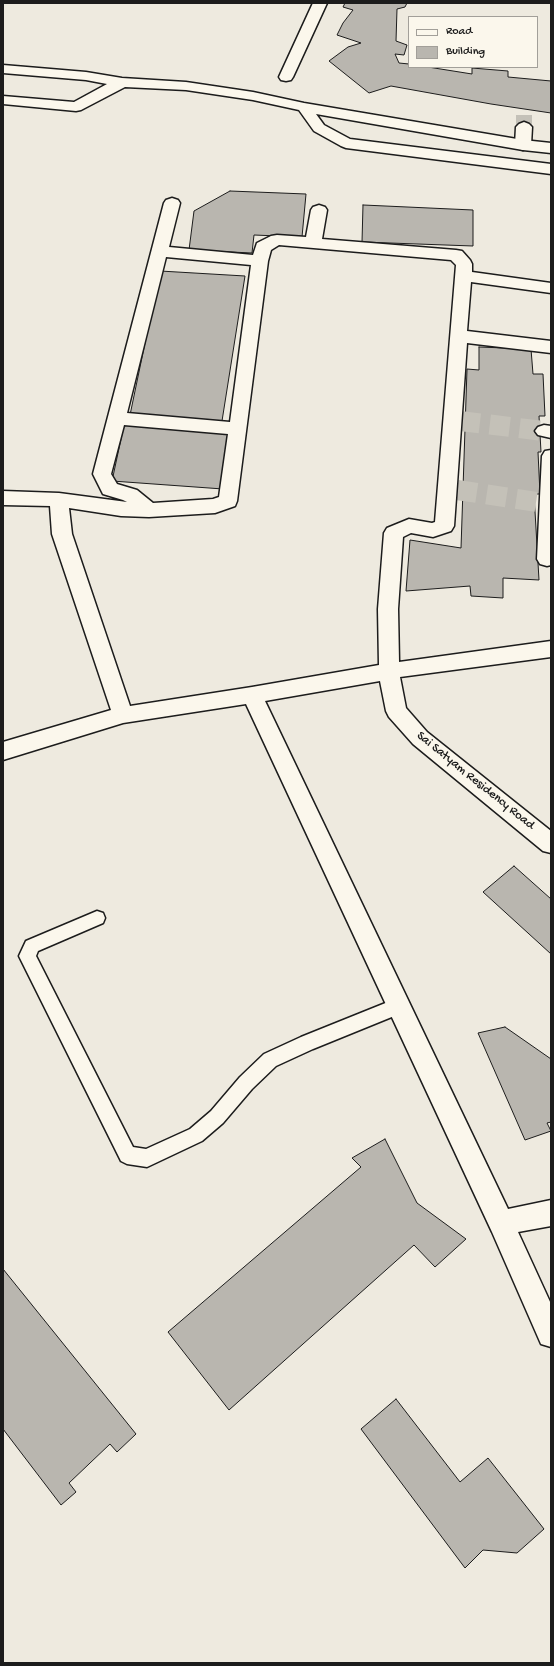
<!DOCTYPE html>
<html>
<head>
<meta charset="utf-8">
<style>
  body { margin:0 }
  #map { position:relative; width:554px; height:1666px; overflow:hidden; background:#eeeadf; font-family:"Gochi Hand",sans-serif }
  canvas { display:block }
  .frame { position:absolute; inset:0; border:4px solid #1c1c1c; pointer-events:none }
  .legend { position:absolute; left:408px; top:16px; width:130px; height:52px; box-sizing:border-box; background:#fbf7ec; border:1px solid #a29f99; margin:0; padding:5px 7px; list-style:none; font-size:12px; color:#1c1c1c }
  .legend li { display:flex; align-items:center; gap:8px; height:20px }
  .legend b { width:20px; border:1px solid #a29f99 }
</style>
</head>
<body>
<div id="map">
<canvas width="554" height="1666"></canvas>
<div class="frame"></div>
<ul class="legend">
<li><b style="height:5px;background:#fbf7ec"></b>Road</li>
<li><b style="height:11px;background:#b9b6af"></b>Building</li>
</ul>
</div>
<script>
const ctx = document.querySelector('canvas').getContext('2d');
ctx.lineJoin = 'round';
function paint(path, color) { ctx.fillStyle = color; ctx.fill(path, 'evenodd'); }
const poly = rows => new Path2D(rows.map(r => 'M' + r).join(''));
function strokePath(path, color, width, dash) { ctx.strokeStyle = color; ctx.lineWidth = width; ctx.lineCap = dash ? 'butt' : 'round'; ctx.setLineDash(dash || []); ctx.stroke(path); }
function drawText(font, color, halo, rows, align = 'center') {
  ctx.font = font + ' "Gochi Hand",sans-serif'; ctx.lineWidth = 3.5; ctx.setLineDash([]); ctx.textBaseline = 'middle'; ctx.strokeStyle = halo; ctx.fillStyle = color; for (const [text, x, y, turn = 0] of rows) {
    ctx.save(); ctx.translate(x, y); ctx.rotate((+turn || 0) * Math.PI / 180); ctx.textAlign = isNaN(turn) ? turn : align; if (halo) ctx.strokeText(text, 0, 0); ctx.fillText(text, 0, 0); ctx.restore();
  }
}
const building = poly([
  [345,3,407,3,405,7,397,9,396,41,407,45,404,55,395,54,399,63,409,64,409,67,428,67,472,74,472,68,508,71,508,77,551,81,551,113,491,104,391,86,369,93,329,61,348,47,361,43,337,35,343,23,353,10,343,7,345,3],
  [230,191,306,194,302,237,254,235,252,253,189,250,194,211,230,191],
  [363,205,473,210,473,246,362,242,363,205],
  [160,271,245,276,222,421,130,415,160,271],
  [479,347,531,349,533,374,543,374,545,416,539,416,541,452,538,452,540,494,534,494,539,580,503,578,503,598,471,596,470,586,406,591,410,540,461,548,467,369,479,370,479,347],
  [124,425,231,431,223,489,112,481,124,425],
  [514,866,551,899,551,954,483,892,514,866],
  [505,1027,551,1059,551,1122,547,1123,551,1131,525,1140,478,1033,505,1027],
  [385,1139,417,1203,466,1239,435,1267,414,1245,229,1410,168,1332,361,1167,352,1158,385,1139],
  [3,1269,136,1434,117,1452,110,1444,69,1483,76,1492,61,1505,3,1429,3,1269],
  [396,1399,460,1482,488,1458,544,1529,517,1553,483,1550,465,1568,361,1429,396,1399]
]);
paint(building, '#b9b6af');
strokePath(building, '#1c1c1c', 1);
strokePath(poly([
  [524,115,524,127]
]), '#c4c1b8', 16, [16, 8]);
strokePath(poly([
  [460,421,544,431],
  [457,490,537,502]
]), '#c4c1b8', 20, [20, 10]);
const service = poly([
  [97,911,103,913,105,918,103,923,38,951,36,956,133,1147,146,1149,190,1129,211,1111,240,1077,264,1054,301,1037,398,998,404,1000,407,1006,404,1012,313,1049,276,1066,252,1089,223,1123,202,1141,147,1167,127,1164,121,1161,19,956,26,941,97,911]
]);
const minor = poly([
  [313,3,327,3,293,77,291,80,286,81,281,80,279,77,313,3],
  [524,122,529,124,532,127,531,145,528,148,523,150,518,148,515,145,516,127,519,124,524,122],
  [172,198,178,200,180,203,169,247,253,255,257,243,271,236,277,235,306,237,311,210,313,207,319,205,325,207,327,210,322,239,456,250,462,251,470,260,472,264,472,272,551,283,551,293,471,282,467,331,551,341,551,353,467,343,454,526,451,531,433,537,411,533,403,537,398,609,399,662,551,641,551,657,400,677,406,708,427,732,551,831,551,853,543,851,413,744,389,717,386,711,380,681,265,701,508,1209,551,1200,551,1226,518,1232,551,1304,551,1347,541,1344,492,1232,246,704,123,723,3,760,3,742,111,710,52,534,50,506,3,505,3,491,59,493,127,502,123,500,103,494,93,474,164,203,166,200,172,198],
  [279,245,451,260,456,265,435,522,432,523,409,519,387,528,384,533,378,609,379,665,252,687,130,706,72,534,69,508,121,516,149,517,215,513,235,506,237,501,268,261,271,250,279,245],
  [166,257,251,265,230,422,127,413,166,257],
  [124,425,228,434,219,497,213,499,153,503,137,490,117,484,111,474,124,425],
  [544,425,551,426,551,438,538,435,535,431,538,427,544,425],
  [551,450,551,565,547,566,540,564,537,559,542,456,545,451,551,450]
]);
const tertiary = poly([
  [3,65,86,72,122,78,186,82,253,92,304,103,523,140,551,143,551,153,523,150,316,114,324,125,350,139,551,164,551,174,346,148,341,146,314,131,299,110,253,100,186,90,125,87,81,110,76,111,3,104,3,96,74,102,107,84,86,80,3,73,3,65]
]);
strokePath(service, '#1c1c1c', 3);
strokePath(minor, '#1c1c1c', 3);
strokePath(tertiary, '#1c1c1c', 3);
paint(service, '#fbf7ec');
paint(minor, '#fbf7ec');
paint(tertiary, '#fbf7ec');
drawText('13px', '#1c1c1c', '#fbf7ec', [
  ["Sai Satyam Residency Road",475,781,39]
]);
</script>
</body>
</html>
